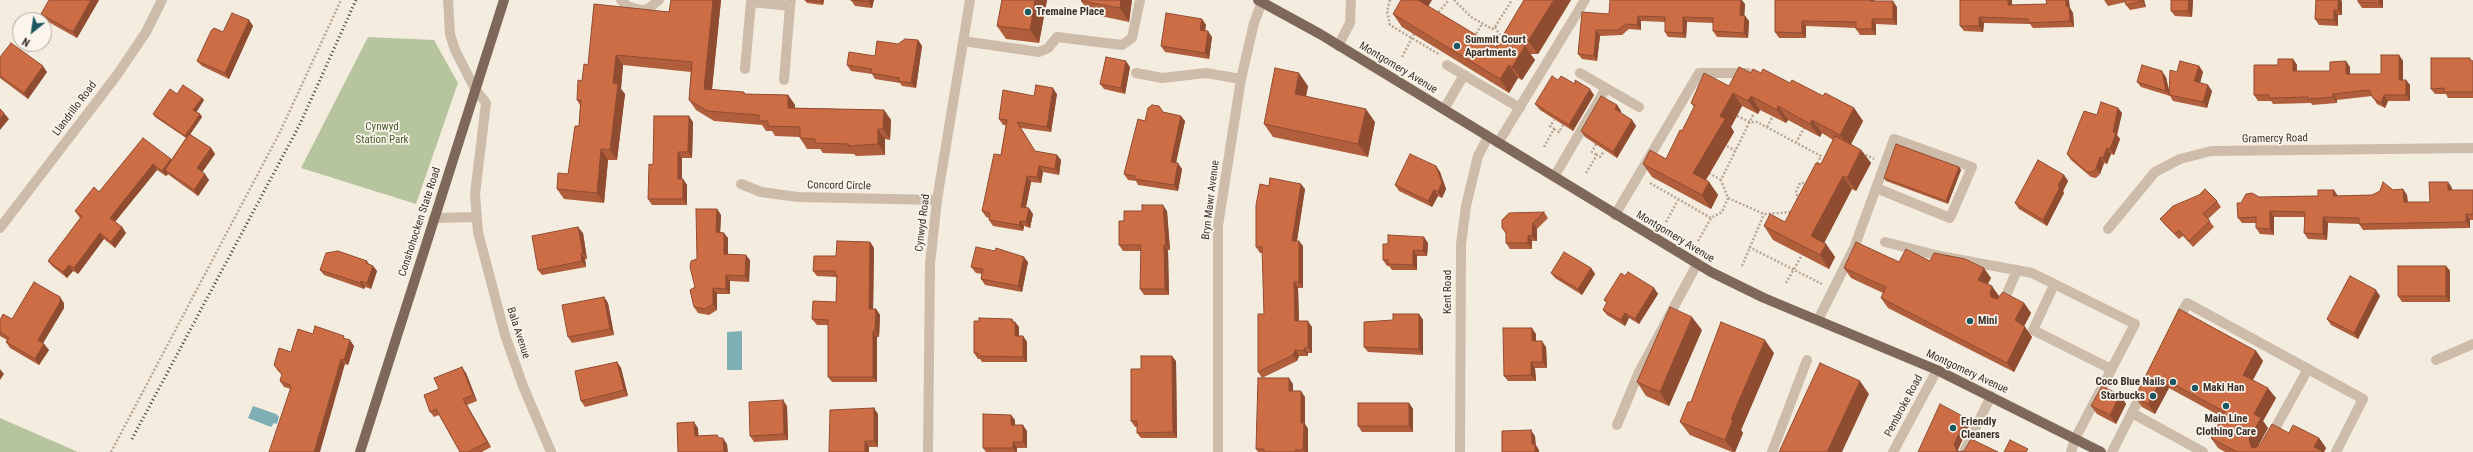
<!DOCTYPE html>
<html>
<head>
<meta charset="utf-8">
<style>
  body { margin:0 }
  #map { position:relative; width:2473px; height:452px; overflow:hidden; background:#f5ece0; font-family:"Roboto Condensed",sans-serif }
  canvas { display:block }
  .north { position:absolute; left:12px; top:12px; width:40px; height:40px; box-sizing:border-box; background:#fbf5ed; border:1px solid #aea69f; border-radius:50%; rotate:210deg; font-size:11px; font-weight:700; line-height:16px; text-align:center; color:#3b302a }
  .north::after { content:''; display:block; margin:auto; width:14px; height:18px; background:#1c5860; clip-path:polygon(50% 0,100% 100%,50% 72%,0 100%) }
</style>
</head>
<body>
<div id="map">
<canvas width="2473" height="452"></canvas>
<div class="north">N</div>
</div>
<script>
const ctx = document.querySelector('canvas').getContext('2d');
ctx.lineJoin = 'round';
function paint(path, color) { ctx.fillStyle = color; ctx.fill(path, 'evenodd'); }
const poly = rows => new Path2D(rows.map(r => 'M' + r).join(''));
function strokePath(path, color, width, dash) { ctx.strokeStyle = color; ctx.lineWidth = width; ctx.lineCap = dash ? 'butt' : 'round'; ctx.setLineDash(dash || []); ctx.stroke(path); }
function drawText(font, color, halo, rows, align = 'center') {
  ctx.font = font + ' "Roboto Condensed",sans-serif'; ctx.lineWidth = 3.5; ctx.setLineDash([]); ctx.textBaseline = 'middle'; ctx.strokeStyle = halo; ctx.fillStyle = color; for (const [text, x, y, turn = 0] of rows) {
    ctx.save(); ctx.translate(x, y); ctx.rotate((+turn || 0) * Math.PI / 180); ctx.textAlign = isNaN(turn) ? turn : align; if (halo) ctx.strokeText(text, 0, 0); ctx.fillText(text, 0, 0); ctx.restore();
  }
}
paint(poly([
  [368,37,434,40,458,83,416,204,301,168],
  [0,418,78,452,0,452]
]), '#b6c59e');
paint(poly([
  [742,331,742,370,727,370,727,332],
  [253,406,276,414,279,417,277,424,274,423,271,427,248,418]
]), '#7dafb4');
strokePath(poly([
  [1390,0,1387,11,1390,25,1440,55],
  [1454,0,1471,17,1492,29,1495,27,1512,0],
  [1436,15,1449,0],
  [1495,27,1503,40],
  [1474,37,1482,24],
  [1402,57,1414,34],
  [1737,116,1750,122,1757,122,1821,156,1816,166],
  [1767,127,1773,116],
  [1554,129,1559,132,1563,125],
  [1796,143,1804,128],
  [1596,144,1592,152,1597,155],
  [1727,146,1735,151],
  [1544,147,1554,129,1550,126,1554,120],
  [1862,153,1874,159],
  [1586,173,1597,155,1600,157,1604,151],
  [1709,173,1721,180],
  [1650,183,1711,218,1722,212,1728,198,1721,180,1754,113],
  [1728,198,1764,214,1793,212],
  [1798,200,1796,192,1800,183,1807,183],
  [1666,222,1678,200],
  [1698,241,1711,218],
  [1749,247,1822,284],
  [1742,266,1764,214],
  [1786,283,1802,255],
  [111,452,280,132,341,0]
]), '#baa694', 2.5, [2, 2]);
strokePath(poly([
  [448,0,450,34,455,50,475,89,486,103,475,194,478,232,505,335,523,386,551,452],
  [621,0,627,6,640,10,648,9,659,0],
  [963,41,1039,52,1048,48,1057,37,1122,45,1132,38,1140,0],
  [1338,46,1350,23,1351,0],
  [1447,65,1520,108],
  [745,69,751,2,790,6,791,0],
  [1136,73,1162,78,1206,73,1241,79],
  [1580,73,1606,88],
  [784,80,790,6],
  [1444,109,1464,75],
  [1498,143,1585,0],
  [1554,177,1606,88,1639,107],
  [741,184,761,192,798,197,937,200],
  [1615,215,1699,73,1748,73],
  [434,218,475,217],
  [0,228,117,75,146,32,162,0],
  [2108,229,2155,172,2180,159,2211,151,2473,148],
  [1885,242,1940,256,2032,273,2135,324,2075,439,2071,452],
  [2054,285,2033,330,2111,369],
  [2003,303,2017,270],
  [1818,320,1854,248,1894,139,1972,167,1950,218,1876,188],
  [2177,323,2187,303,2363,399,2336,452],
  [2436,360,2473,344],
  [2132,413,2203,452],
  [1617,425,1639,372,1697,264],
  [928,452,930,264,937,200,970,0],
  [1218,452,1218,226,1241,79,1254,23,1262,2],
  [1460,452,1461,244,1466,206,1478,156,1488,137],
  [1772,452,1807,360],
  [1893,452,1937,370],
  [1964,452,1991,396],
  [2112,452,2144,389],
  [2262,452,2308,369]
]), '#cebcaa', 10);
strokePath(poly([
  [1258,0,1320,34,1711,272,1764,298,1937,370,2101,452],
  [360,452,504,0]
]), '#7e685a', 10);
strokePath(poly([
  [132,439,300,124,356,0]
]), '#3b302a', 3, [1, 3]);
paint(poly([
  [99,0,77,38,45,20,41,14],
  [671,0,721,0,712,89,746,94,788,95,795,105,795,108,884,110,891,120,890,140,885,139,885,155,856,156,854,154,823,153,820,149,807,149,800,138,800,137,775,136,772,131,766,131,762,125,714,121,696,110,689,100,691,72,623,65,621,89,625,94,617,160,608,160,604,203,564,199,557,189,568,174,579,126,580,105,577,100,588,65,669,12],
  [805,0,824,0,823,5,807,3],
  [851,0,874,0,872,8,855,6],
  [1002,0,1047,0,1039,43,1006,39,997,26],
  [1132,0,1129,22,1091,14,1081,1],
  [1524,0,1571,0,1538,54,1530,54,1535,60,1522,80,1518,78,1509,93,1402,27,1393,14,1428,6,1496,47],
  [1775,0,1875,0,1875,1,1897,7,1897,25,1876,24,1876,35,1860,35,1856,29,1856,28,1806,26,1806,38,1779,38,1775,32],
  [1960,0,2012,0,2012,5,2070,8,2073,13,2074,27,2033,28,2030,24,1984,23,1983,32,1964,31,1960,26],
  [2104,0,2144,0,2146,7,2130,10,2126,5,2126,2,2108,6],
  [2171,0,2193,0,2192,17,2175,16,2171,11],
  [2316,0,2341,0,2342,2,2342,15,2338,15,2338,26,2319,25,2315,19],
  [2358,0,2383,0,2383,8,2362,8,2358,2],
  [1745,4,1744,15,1745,16,1749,21,1748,38,1717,37,1713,31,1713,23,1687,22,1686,38,1668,37,1665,32,1665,22,1641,21,1641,30,1629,29,1622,35,1600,36,1597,61,1582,59,1578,54,1609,14],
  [1202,19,1206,25,1205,31,1212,37,1209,59,1165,52,1161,46],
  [249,20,253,26,229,79,202,66,197,61,223,32],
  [918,40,922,46,916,88,902,86,900,83,875,79,872,74,851,71,847,65,875,56,898,44],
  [2399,55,2403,61,2403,80,2406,80,2410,85,2410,101,2388,101,2385,108,2377,104,2372,96,2337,100,2337,103,2312,105,2311,103,2273,104,2271,101,2258,101,2254,95,2278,65,2293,59,2297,65,2297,71,2330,71,2350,67,2350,74,2381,74],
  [0,57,47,72,28,99,0,78],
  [2472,61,2473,61,2473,98,2448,98,2446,94,2435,94,2431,89],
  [2199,66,2203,72,2200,82,2212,91,2207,108,2173,101,2170,96,2141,87,2137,82,2166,77,2169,91,2177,72],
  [1130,67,1125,94,1104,89,1100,84],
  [1751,73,1761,73,1790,83,1854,108,1863,121,1851,144,1861,150,1871,163,1856,191,1852,189,1824,243,1826,244,1835,257,1829,269,1773,240,1764,226,1785,222,1821,164,1833,140,1822,133,1820,137,1788,120,1786,123,1760,110,1758,114,1742,106,1731,127,1734,132,1706,180,1709,182,1718,195,1711,209,1652,177,1643,164,1666,159,1682,131,1694,107,1691,103,1729,86],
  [1558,80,1594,95,1573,131,1540,110,1535,104],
  [1308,86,1306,96,1375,122,1368,157,1273,137,1264,124],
  [177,94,202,98,204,100,196,112,200,114,202,117,190,134,211,148,215,154,202,172,209,180,198,196,169,175,168,174,166,176,157,170,115,222,122,227,126,233,115,248,104,239,78,274,73,271,67,278,52,266,48,261,80,218,75,211,99,192,143,138,171,160,186,138,155,117,153,114],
  [1057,94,1051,132,1021,128,1035,151,1057,155,1061,160,1059,175,1043,172,1041,183,1031,182,1026,207,1033,214,1030,228,1024,226,1023,231,993,226,989,220,989,218,986,217,982,211,1001,155,1006,125,1003,125,999,119,1034,96],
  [1617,105,1621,111,1620,113,1632,120,1636,126,1617,158,1585,137,1581,131],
  [2118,108,2122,113,2117,135,2120,139,2114,155,2111,154,2107,164,2104,163,2100,174,2096,178,2091,177,2071,160,2067,154,2097,115],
  [1163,112,1185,121,1176,163,1182,169,1178,191,1138,185,1136,181,1128,180,1124,174,1145,121],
  [693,122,692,158,682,158,682,179,683,179,687,185,687,205,652,205,648,199,653,165],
  [1436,166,1440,172,1446,189,1442,198,1438,196,1432,207,1399,191,1395,185],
  [1959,167,1961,170,1948,204,1886,181,1884,178],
  [2064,175,2068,181,2063,191,2064,193,2047,226,2019,209,2015,203],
  [2448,182,2452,188,2452,190,2473,190,2473,220,2470,220,2470,228,2363,230,2359,224,2328,223,2327,240,2308,239,2304,233,2305,217,2274,217,2274,235,2260,234,2256,228,2256,223,2242,223,2238,218,2241,203,2259,197,2338,196,2372,195,2393,190,2403,189,2407,195,2408,202,2430,202],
  [1269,186,1305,189,1297,241,1303,246,1303,288,1298,288,1299,321,1312,327,1312,353,1308,353,1308,356,1299,356,1297,361,1262,378,1258,372,1264,314,1263,253,1260,253,1256,247],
  [2217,201,2221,207,2208,219,2214,227,2193,247,2183,236,2179,239,2164,224,2160,219],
  [717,209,721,215,720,232,728,238,728,254,750,260,749,282,730,281,730,294,717,294,717,310,709,315,698,313,694,307,697,259],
  [1167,211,1170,250,1168,250,1169,295,1144,295,1140,289,1141,251,1123,251,1119,245,1124,221],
  [1544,212,1548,218,1537,229,1537,241,1532,241,1532,249,1510,249,1506,243,1506,234,1502,228],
  [583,233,587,259,585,259,586,267,542,275,538,270],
  [870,242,874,248,873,309,876,309,880,315,879,337,877,337,877,382,832,382,828,377,828,325,817,325,812,319,836,302,837,279,836,277,817,276,813,271,836,256],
  [1428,243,1427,256,1417,256,1417,270,1392,270,1389,266,1387,266,1383,260],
  [367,261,369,264,373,266,377,271,371,289,365,287,364,289,324,275,320,270],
  [1930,261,1991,278,1988,284,1999,296,1998,298,2024,303,2031,313,2024,326,2025,327,2032,337,2014,372,1888,308,1881,298,1883,293,1851,278,1844,268,1899,262],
  [1028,262,1022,292,985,285,981,279,982,274,976,273,971,267],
  [2446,266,2450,271,2450,302,2402,302,2398,296],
  [1591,268,1595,274,1582,295,1555,278,1551,273],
  [1625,276,1654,288,1658,294,1639,324,1629,318,1625,326,1607,315,1603,310,1607,303,1604,300],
  [2380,296,2358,339,2331,325,2327,319],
  [604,297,608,303,614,335,572,343,568,337],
  [64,303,64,308,43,343,49,350,39,365,10,348,6,342,7,340,0,336,0,320,12,319],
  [2179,309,2256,351,2263,361,2253,380,2276,398,2263,421,2268,428,2258,447,2289,433,2319,438,2326,448,2324,452,2225,452,2218,448,2211,438,2222,417,2169,388,2155,414,2142,407,2135,397],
  [1419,314,1423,320,1423,355,1368,352,1364,347,1393,320],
  [1012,319,1014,322,1015,322,1019,327,1019,336,1023,336,1027,342,1027,362,982,362,980,359,978,359,974,353,979,321],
  [1702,330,1669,406,1646,396,1637,382],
  [313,334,346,339,354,346,348,365,345,364,291,389,284,387,280,381,282,375,278,371,274,365,291,352],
  [1536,334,1536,341,1546,347,1547,368,1535,368,1536,381,1508,381,1504,376],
  [1774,353,1741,430,1743,433,1735,452,1732,452,1690,435,1680,422,1691,402],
  [1176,361,1177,438,1141,438,1137,433,1137,427,1135,427,1131,421,1141,369],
  [617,362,621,368,628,396,585,407,581,401],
  [466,373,477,401,467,405,491,447,482,452,460,452,439,415,434,417,430,412,439,389],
  [1293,384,1293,391,1305,397,1305,424,1308,429,1308,452,1258,452,1256,449],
  [2120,395,2126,404,2116,424,2097,414,2091,406],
  [1409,403,1413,409,1413,432,1362,432,1358,426],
  [787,406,788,440,754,442,750,436],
  [878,414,878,447,869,447,869,452,829,452],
  [1015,420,1015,425,1027,431,1027,448,1017,448,1017,452,986,452,983,448]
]), '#b05e3c');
paint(poly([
  [91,0,99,0,77,38,73,32],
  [713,0,721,0,711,99,704,89],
  [821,0,824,0,823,5,821,2],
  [869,0,874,0,872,8,869,2],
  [1035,0,1047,0,1039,43,1030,30],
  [1121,0,1132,0,1129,22,1120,8],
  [1417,0,1432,0,1425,12],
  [1554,0,1571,0,1538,54,1528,41],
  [1741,0,1742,0,1745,4,1744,21,1740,15],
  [2008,0,2012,0,2012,11,2008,5],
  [2066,0,2069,0,2070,8,2073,13,2074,27,2070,21,2066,6],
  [2141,0,2144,0,2146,7,2142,1],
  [2189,0,2193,0,2192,17,2188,11],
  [2338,0,2341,0,2342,2,2342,15,2338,10],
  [2379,0,2383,0,2383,8,2379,3],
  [1893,1,1897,7,1897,25,1893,19],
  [2334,10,2338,15,2338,26,2334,20],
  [1638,16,1641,21,1641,30,1637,25],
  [1745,16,1749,21,1748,38,1744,33],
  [1683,17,1687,22,1686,38,1683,33],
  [1979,17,1984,23,1983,32,1979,26],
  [1202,19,1206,25,1204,36,1200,30],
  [1872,19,1876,24,1876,35,1872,29],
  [249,20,253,26,229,79,225,73],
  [1802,21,1806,26,1806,38,1802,33],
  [1596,30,1600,36,1597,61,1594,56],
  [1208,31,1212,37,1209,59,1205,53],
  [918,40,922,46,916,88,911,83],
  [1525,46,1535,60,1522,80,1512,67],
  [616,55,623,65,621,89,625,94,617,160,610,150,613,83],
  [2399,55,2403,61,2403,86,2399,80],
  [2293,59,2297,65,2297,77,2293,71],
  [1126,61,1130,67,1125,94,1121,88],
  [2346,61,2350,67,2350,80,2346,74],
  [1509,65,1518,78,1509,93,1500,79],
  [43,66,47,72,28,99,24,93],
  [2199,66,2203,72,2199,87,2194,81],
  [2162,71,2166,77,2170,95,2166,91],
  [1299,73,1308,86,1304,107,1295,94],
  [2406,80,2410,85,2410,101,2406,95],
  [2208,85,2212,91,2207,108,2203,102],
  [1053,88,1057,94,1051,132,1047,127],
  [1590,89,1594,95,1573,131,1569,125],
  [1733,93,1742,106,1731,127,1734,132,1702,186,1693,173,1720,116],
  [2333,94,2337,100,2337,103,2333,97],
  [788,95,795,105,795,118,788,108],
  [2384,95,2388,101,2385,108,2381,103],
  [1751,96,1760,110,1758,114,1748,101],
  [202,98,204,100,196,113,193,110],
  [1617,105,1621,111,1619,115,1615,109],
  [1778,106,1788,120,1786,123,1777,110],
  [1854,108,1863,121,1849,148,1840,135],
  [2118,108,2122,113,2117,135,2120,139,2114,155,2110,149,2113,132],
  [1366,109,1375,122,1368,157,1358,144],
  [884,110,891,120,890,140,883,129],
  [4,113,9,119,0,130,0,119],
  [200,114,202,117,187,139,185,136],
  [689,116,693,122,692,158,688,152],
  [1181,116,1185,121,1175,167,1171,162],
  [1632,120,1636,126,1617,158,1613,152],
  [1812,120,1822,133,1820,137,1810,124],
  [878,129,885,139,885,155,878,144],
  [211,148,215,154,201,174,197,168],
  [2107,148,2111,154,2107,164,2103,158],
  [601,149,608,160,604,203,597,193],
  [1861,150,1871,163,1856,191,1847,178],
  [678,152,682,158,682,185,678,179],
  [1057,155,1061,160,1059,175,1055,169],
  [2100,157,2104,163,2100,174,2096,168],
  [171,159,175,165,165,170,168,174,166,176,162,171],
  [1178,163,1182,169,1178,191,1174,185],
  [153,164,157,170,114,223,110,218],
  [1039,166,1043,172,1041,183,1037,177],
  [1436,166,1440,172,1446,189,1442,198,1438,192],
  [1959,167,1961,170,1948,204,1946,201],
  [205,174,209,180,198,196,194,190],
  [2064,175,2068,181,2063,191,2064,193,2047,226,2043,220,2058,186],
  [1027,176,1031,182,1025,212,1021,207],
  [1843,176,1852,189,1821,249,1811,236],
  [683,179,687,185,687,205,683,199],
  [1709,182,1718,195,1711,209,1702,195],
  [2448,182,2452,188,2452,196,2448,190],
  [1301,184,1305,189,1296,246,1292,241],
  [2403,189,2407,195,2408,208,2404,202],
  [1434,190,1438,196,1432,207,1428,201],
  [2334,190,2338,196,2338,202,2333,196],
  [1163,205,1167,211,1170,250,1166,245],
  [1029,208,1033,214,1030,228,1026,222],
  [717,209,721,215,720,238,716,232],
  [2270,211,2274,217,2274,235,2270,229],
  [2466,214,2470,220,2470,228,2466,222],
  [2323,217,2328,223,2327,240,2323,234],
  [1020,221,1024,226,1023,231,1019,225],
  [1533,223,1537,229,1537,241,1532,236],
  [122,227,126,233,115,248,111,242],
  [578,227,583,233,587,259,583,253],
  [100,233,104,239,78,274,74,268],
  [724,233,728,238,728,260,724,254],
  [1528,235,1532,241,1532,249,1528,243],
  [1424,237,1428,243,1427,256,1423,251],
  [1299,241,1303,246,1303,288,1299,282],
  [870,242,874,248,873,315,869,309],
  [1826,244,1835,257,1829,269,1820,255],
  [1164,245,1168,250,1169,295,1165,289],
  [1413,250,1417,256,1417,270,1413,265],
  [581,253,585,259,586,267,582,261],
  [746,255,750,260,749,282,745,276],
  [1024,257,1028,262,1022,292,1018,286],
  [69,265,73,271,67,278,63,272],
  [373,266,377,271,371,289,367,283],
  [2446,266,2450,271,2450,302,2446,296],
  [1591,268,1595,274,1582,295,1578,289],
  [1984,268,1991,278,1985,289,1978,280],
  [726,275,730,281,730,294,726,289],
  [361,281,365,287,364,289,360,283],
  [1294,282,1298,288,1299,327,1295,321],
  [1992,286,1999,296,1997,303,1991,297,1990,293],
  [713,288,717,294,717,310,713,304],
  [1654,288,1658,294,1639,324,1635,319],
  [2376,290,2380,296,2358,339,2354,333],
  [60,297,64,303,64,308,42,345,38,340],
  [604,297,608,303,614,335,610,329],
  [2024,303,2031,313,2022,330,2015,320],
  [876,309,880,315,879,337,875,331],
  [1625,313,1629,318,1625,326,1621,320],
  [1419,314,1423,320,1423,355,1419,349],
  [1692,317,1702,330,1669,406,1660,392],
  [1012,319,1015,324,1015,322,1019,327,1019,342,1015,336,1012,322],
  [1308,321,1312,327,1312,353,1308,347],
  [2025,327,2032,337,2014,372,2007,363],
  [1532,328,1536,334,1536,346,1532,341],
  [873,331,877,337,877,382,873,377],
  [1023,336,1027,342,1027,362,1023,357],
  [350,340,354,346,348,365,344,360],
  [1765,340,1774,353,1741,430,1743,433,1735,452,1734,452,1725,440,1731,419],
  [1542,341,1546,347,1547,368,1543,362],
  [44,344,49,350,39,365,35,359],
  [1304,348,1308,353,1308,356,1304,351],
  [1295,350,1299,356,1297,361,1293,355],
  [2256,351,2263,361,2250,385,2243,375],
  [1172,356,1176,361,1177,438,1173,432],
  [341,359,345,364,320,452,314,452],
  [617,362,621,368,628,396,624,390],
  [1531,362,1535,368,1536,381,1531,375],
  [462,367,466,373,477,401,473,395],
  [0,369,4,374,0,380],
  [1289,378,1293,384,1293,397,1289,391],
  [2162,378,2169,388,2155,414,2148,404],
  [1860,381,1869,394,1842,452,1827,452],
  [2268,388,2276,398,2263,421,2268,428,2256,449,2251,447,2249,439,2254,414],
  [1301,391,1305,397,1305,424,1308,429,1308,452,1305,452,1303,450,1301,423],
  [2120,395,2126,404,2116,424,2110,415],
  [463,399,467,405,491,447,487,442],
  [783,400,787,406,788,440,784,434],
  [1409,403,1413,409,1413,432,1409,426],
  [874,408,878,414,878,447,874,441],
  [1011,415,1015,420,1015,430,1011,425],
  [1966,418,1970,424,1958,450,1959,452,1957,452,1954,444],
  [694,422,698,428,699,441,695,436],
  [1023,425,1027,431,1027,448,1023,442],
  [1531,430,1535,436,1536,445,1539,450,1539,452,1535,452,1532,444],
  [723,438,727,444,728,452,724,452],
  [2319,438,2326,448,2324,452,2314,447],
  [865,441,869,447,869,452,865,452],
  [1013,442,1017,448,1017,452,1015,452,1013,448]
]), '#904c31');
const building = poly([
  [49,0,91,0,73,32,41,14,49,0],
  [671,0,713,0,704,89,744,92,744,94,788,95,788,108,884,110,883,129,878,129,878,144,848,146,849,144,815,143,815,139,800,138,800,127,768,126,768,121,759,121,759,115,707,111,689,100,692,62,616,55,613,83,618,84,610,150,601,149,597,193,557,189,558,173,568,174,575,126,579,126,581,100,577,100,578,80,582,81,584,64,588,65,594,4,669,12,671,0],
  [805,0,821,0,821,2,805,0],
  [851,0,869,0,869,2,851,0],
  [1002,0,1035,0,1030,30,997,26,1002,0],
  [1082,0,1121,0,1120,8,1081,1,1082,0],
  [1401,0,1418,0,1496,47,1524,0,1554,0,1528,41,1514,40,1525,46,1512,67,1509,65,1500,79,1393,14,1401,0],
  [1610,0,1741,0,1740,15,1745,16,1744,33,1713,31,1713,18,1683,17,1683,33,1665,32,1665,17,1638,16,1637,25,1626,24,1618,30,1596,30,1594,56,1578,54,1582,12,1609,14,1610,0],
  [1775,0,1870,0,1870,1,1893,1,1893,19,1872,19,1872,29,1856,29,1856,22,1802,21,1802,33,1775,32,1775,0],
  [1960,0,2008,0,2008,5,2047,4,2046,0,2066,0,2066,6,2069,7,2070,21,2029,23,2028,19,1979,17,1979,26,1960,26,1960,0],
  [2125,0,2141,0,2142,1,2126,5,2125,0],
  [2171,0,2189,0,2188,11,2171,11,2171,0],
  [2316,0,2338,0,2338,10,2334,10,2334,20,2315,19,2316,0],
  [2358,0,2379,0,2379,3,2358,2,2358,0],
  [232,13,249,20,225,73,197,61,211,31,214,28,223,32,232,13],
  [1166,13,1202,19,1200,30,1208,31,1205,53,1161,46,1166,13],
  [905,39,918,40,911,83,898,81,899,78,871,73,872,69,847,65,849,52,875,56,877,41,898,44,905,39],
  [11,43,43,66,24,93,0,76,0,57,11,43],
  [2381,55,2399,55,2399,80,2406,80,2406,95,2384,95,2381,103,2373,98,2369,90,2333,94,2333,97,2308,99,2308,97,2269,98,2269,95,2254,95,2254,65,2278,65,2278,59,2293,59,2293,71,2330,71,2330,62,2346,61,2346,74,2381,74,2381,55],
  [1106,57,1126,61,1121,88,1100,84,1106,57],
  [2431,58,2470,58,2470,60,2473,61,2473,92,2444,92,2444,88,2431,89,2431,58],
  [2180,61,2199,66,2194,81,2208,85,2203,102,2169,95,2170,70,2177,72,2180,61],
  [2142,65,2162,71,2166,91,2137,82,2142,65],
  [1739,67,1751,73,1753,69,1761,73,1763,69,1790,83,1792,80,1823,96,1825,93,1854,108,1840,135,1812,120,1810,124,1778,106,1777,110,1751,96,1748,101,1733,93,1720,116,1725,119,1693,173,1709,182,1702,195,1643,164,1650,150,1666,159,1680,130,1682,131,1695,105,1691,103,1704,73,1729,86,1739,67],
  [1275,68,1299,73,1295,94,1366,109,1358,144,1264,124,1275,68],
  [1552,76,1558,80,1561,76,1575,84,1575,80,1590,89,1569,125,1535,104,1552,76],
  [183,85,202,98,193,110,200,114,185,136,153,114,170,89,177,94,183,85],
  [1036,85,1053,88,1047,127,1017,122,1035,151,1057,155,1055,169,1039,166,1037,177,1027,176,1021,207,1029,208,1026,222,1020,221,1019,225,989,220,990,213,982,211,994,154,1001,155,1007,120,999,119,1003,90,1034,96,1036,85],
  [1601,96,1617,105,1615,109,1632,120,1613,152,1581,131,1601,96],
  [2101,102,2118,108,2113,132,2116,133,2110,149,2107,148,2103,158,2100,157,2096,168,2092,172,2087,172,2067,154,2084,111,2097,115,2101,102],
  [1152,105,1159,106,1163,112,1181,116,1171,162,1178,163,1174,185,1134,179,1135,176,1124,174,1138,119,1145,121,1148,108,1152,105],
  [0,109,4,113,0,119,0,109],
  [654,116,689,116,688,152,678,152,678,179,683,179,683,199,648,199,649,164,653,165,654,116],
  [189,134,211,148,197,168,205,174,194,190,165,170,189,134],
  [1835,136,1861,150,1847,178,1843,176,1811,236,1826,244,1820,255,1764,226,1770,214,1785,222,1816,163,1821,164,1835,136],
  [143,138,171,159,162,171,153,164,110,218,122,227,111,242,100,233,74,268,69,265,63,272,48,261,82,216,75,211,94,187,99,192,143,138],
  [1896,144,1959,167,1946,201,1884,178,1896,144],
  [1410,154,1436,166,1442,183,1438,192,1434,190,1428,201,1395,185,1410,154],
  [2038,160,2064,175,2058,186,2060,187,2043,220,2015,203,2038,160],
  [1270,178,1301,184,1292,241,1299,241,1299,282,1294,282,1295,321,1308,321,1308,347,1304,348,1304,351,1295,350,1293,355,1258,372,1258,314,1264,314,1262,247,1256,247,1256,205,1260,184,1269,186,1270,178],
  [2383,182,2393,190,2403,189,2404,202,2430,202,2429,182,2448,182,2448,190,2473,190,2473,214,2466,214,2466,222,2359,224,2359,218,2323,217,2323,234,2304,233,2305,212,2270,211,2270,229,2256,228,2256,217,2238,218,2237,203,2241,203,2246,194,2252,193,2259,197,2318,196,2318,190,2334,190,2333,196,2372,195,2380,191,2383,182],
  [2205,189,2217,201,2203,214,2210,221,2189,241,2179,230,2175,234,2160,219,2173,206,2199,195,2205,189],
  [1142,205,1163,205,1166,245,1164,245,1165,289,1140,289,1141,245,1119,245,1119,221,1124,221,1124,211,1142,211,1142,205],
  [696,209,717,209,716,232,724,233,724,254,746,255,745,276,726,275,726,289,713,288,713,304,705,309,694,307,690,290,695,287,690,267,691,261,697,259,696,209],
  [1544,212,1533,223,1532,236,1528,235,1528,243,1506,243,1506,232,1502,228,1502,220,1509,213,1544,212],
  [578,227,583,253,581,253,582,261,538,270,532,236,578,227],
  [1388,235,1424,237,1423,251,1413,250,1413,265,1388,264,1388,260,1383,260,1383,244,1388,244,1388,235],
  [837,241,870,242,869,309,876,309,875,331,873,331,873,377,828,377,828,320,812,319,813,301,836,302,837,275,835,275,835,271,813,271,814,256,836,256,837,241],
  [1856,242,1899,262,1906,249,1930,261,1934,253,1965,259,1984,268,1978,280,1992,286,1990,293,1991,297,1997,299,2003,292,2024,303,2015,320,2025,327,2007,363,1881,298,1886,287,1844,268,1856,242],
  [976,247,995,251,996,248,1024,257,1018,286,981,279,983,269,971,267,976,247],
  [338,251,367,261,366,263,373,266,367,283,361,281,360,283,320,270,326,253,338,251],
  [1564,252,1591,268,1578,289,1551,273,1564,252],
  [2398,266,2446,266,2446,296,2398,296,2398,266],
  [1628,272,1654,288,1635,319,1625,313,1621,320,1603,310,1607,302,1604,300,1621,273,1625,276,1628,272],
  [2350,276,2376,290,2354,333,2327,319,2350,276],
  [34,282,60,297,60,302,38,340,44,344,35,359,6,342,9,338,0,332,0,320,3,314,12,319,34,282],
  [604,297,610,329,568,337,562,305,604,297],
  [1670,307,1692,317,1660,392,1637,382,1670,307],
  [2179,309,2256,351,2243,375,2268,388,2254,414,2261,418,2249,439,2251,447,2255,448,2260,445,2272,424,2289,433,2293,425,2319,438,2314,447,2324,452,2237,452,2211,438,2225,412,2162,378,2148,404,2135,397,2179,309],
  [1393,314,1419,314,1419,349,1364,347,1364,322,1393,320,1393,314],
  [979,318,1012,319,1012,322,1015,322,1015,336,1023,336,1023,357,978,356,978,353,974,353,974,321,979,321,979,318],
  [1721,322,1765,340,1731,419,1733,420,1725,440,1680,422,1688,402,1691,402,1721,322],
  [315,326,344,336,343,338,350,340,344,360,341,359,314,452,269,452,291,387,290,385,280,381,282,374,274,365,279,348,291,352,298,329,313,334,315,326],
  [1503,328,1532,328,1532,341,1542,341,1543,362,1531,362,1531,375,1504,376,1503,328],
  [1141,356,1172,356,1173,432,1137,433,1137,421,1131,421,1131,369,1141,369,1141,356],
  [617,362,624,390,581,401,575,371,617,362],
  [1820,363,1860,381,1827,452,1779,452,1820,363],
  [462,367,473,395,463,399,487,442,468,452,460,452,436,409,430,412,424,395,439,389,434,378,462,367],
  [1258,378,1289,378,1289,391,1301,391,1301,423,1304,423,1303,450,1296,450,1295,452,1264,452,1264,449,1256,449,1258,378],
  [2102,386,2120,395,2110,415,2091,406,2102,386],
  [783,400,784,434,750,436,749,402,783,400],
  [1358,403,1409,403,1409,426,1358,426,1358,403],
  [1940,404,1966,418,1954,444,1957,452,1964,451,1971,439,1998,452,1918,452,1940,404],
  [874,408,874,441,865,441,865,452,829,452,830,410,874,408],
  [983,414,1011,415,1011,425,1023,425,1023,442,1013,442,1013,448,983,448,983,414],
  [694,422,695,436,717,435,719,438,723,438,724,452,678,452,677,423,694,422],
  [1531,430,1532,444,1535,444,1535,452,1502,452,1502,431,1531,430],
  [2010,440,2028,449,2026,452,2004,452,2010,440]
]);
paint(building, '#cd6d46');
strokePath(building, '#904c31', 1);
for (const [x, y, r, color] of [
  [1028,12,4,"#1c5860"],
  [1457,46,4,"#1c5860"],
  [1970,321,4,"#1c5860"],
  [2173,382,4,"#1c5860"],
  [2195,388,4,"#1c5860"],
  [2153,396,4,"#1c5860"],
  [2226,406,4,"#1c5860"],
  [1953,428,4,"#1c5860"]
]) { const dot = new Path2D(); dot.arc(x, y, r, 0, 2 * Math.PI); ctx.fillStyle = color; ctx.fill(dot); strokePath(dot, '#fbf5ed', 1.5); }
drawText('bold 11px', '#3b302a', '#fbf5ed', [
  ["Tremaine Place",1036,12],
  ["Summit Court",1465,40],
  ["Apartments",1465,53],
  ["Mini",1978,321],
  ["Coco Blue Nails",2165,382,"right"],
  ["Maki Han",2203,388],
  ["Starbucks",2145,396,"right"],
  ["Main Line",2226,419,"center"],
  ["Clothing Care",2226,432,"center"],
  ["Friendly",1961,422],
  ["Cleaners",1961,435]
], 'left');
drawText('11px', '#3b302a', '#fbf5ed', [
  ["Montgomery Avenue",1398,68,31],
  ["Llandrillo Road",75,109,-53],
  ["Gramercy Road",2275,139,-1],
  ["Concord Circle",839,186,1],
  ["Bryn Mawr Avenue",1211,200,-83],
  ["Conshohocken State Road",420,222,-72],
  ["Cynwyd Road",923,223,-83],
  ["Montgomery Avenue",1675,237,31],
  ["Kent Road",1448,292,-90],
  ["Bala Avenue",518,333,72],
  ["Montgomery Avenue",1967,372,25],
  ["Pembroke Road",1904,406,-62]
]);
drawText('11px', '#485b2c', '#fbf5ed', [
  ["Cynwyd",382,127],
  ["Station Park",382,140]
]);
</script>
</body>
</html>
